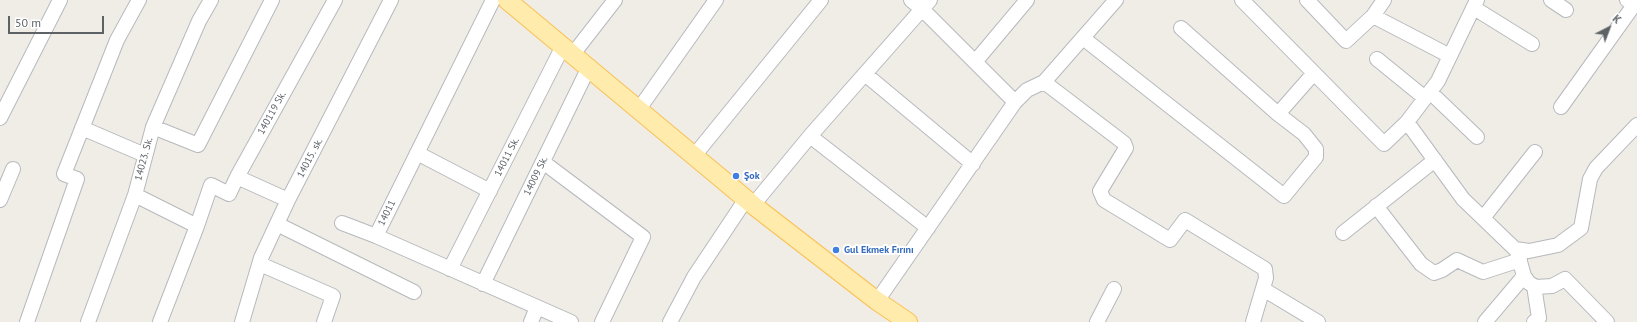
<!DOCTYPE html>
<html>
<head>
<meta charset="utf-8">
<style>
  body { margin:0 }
  #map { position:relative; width:1637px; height:322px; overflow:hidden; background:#f0ede6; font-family:"PT Sans",sans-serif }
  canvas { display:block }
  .north { position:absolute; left:1589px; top:8px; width:40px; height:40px; -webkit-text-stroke:3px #fff; paint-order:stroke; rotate:42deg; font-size:11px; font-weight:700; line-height:16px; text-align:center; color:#5d6267 }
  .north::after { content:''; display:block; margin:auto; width:14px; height:18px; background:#5d6267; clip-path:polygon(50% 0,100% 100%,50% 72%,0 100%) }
  .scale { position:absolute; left:8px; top:16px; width:96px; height:18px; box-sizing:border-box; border:2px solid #5d6267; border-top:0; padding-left:5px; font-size:12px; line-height:14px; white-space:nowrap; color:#5d6267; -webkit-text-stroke:3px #fff; paint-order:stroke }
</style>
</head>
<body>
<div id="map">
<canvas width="1637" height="322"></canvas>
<div class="north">K</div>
<div class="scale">50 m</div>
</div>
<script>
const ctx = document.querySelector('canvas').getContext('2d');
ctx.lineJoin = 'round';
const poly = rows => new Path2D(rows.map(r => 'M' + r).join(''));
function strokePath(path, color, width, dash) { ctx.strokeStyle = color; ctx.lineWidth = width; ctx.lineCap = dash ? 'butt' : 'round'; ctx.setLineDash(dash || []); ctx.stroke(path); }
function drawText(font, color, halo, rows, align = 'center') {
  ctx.font = font + ' "PT Sans",sans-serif'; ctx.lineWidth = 4; ctx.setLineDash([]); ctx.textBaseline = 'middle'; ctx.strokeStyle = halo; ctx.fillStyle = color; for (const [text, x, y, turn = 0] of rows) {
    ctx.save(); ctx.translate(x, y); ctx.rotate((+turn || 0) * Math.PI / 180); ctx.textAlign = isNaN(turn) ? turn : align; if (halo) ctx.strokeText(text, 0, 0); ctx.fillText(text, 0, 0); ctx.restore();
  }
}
const minor = poly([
  [911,0,922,9,1015,102],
  [1242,0,1384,144,1407,122,1438,81,1477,0],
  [1307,0,1346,41,1373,16,1384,0],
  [1551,0,1566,10],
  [1474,8,1532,44],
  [1373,16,1450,56],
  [1083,38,1284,196,1316,157,1316,149,1304,134,1278,114,1181,28],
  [573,54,615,0],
  [1377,59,1425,98],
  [975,62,1027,0],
  [865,74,973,164],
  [1044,82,1124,143,1126,148,1100,191,1104,200,1170,240,1185,220,1265,269,1266,278,1253,322],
  [1430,92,1477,137],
  [1561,107,1634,5,1627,0],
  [639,109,716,0],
  [1278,114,1314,73],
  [0,118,60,0],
  [1407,122,1463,199,1515,249,1529,251,1558,245,1581,228,1590,179,1596,168,1637,125],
  [153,127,198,145,272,0],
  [82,128,145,155],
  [810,136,928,228],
  [417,153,490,191],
  [694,156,821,0],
  [543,162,643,237,602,322],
  [135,195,197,226],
  [0,200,13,169],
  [288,200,237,177,335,0],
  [753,205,810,136,930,0],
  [1376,206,1421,264,1434,273,1442,270,1457,260,1483,272,1520,260],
  [1483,218,1535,152],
  [342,223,376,236,571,322],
  [277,224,414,292],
  [1343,233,1435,160],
  [376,236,493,0],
  [1517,251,1524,276,1529,283,1536,287,1552,286,1565,279,1607,322],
  [260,264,333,296,324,322],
  [450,269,563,46],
  [483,284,589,67],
  [1263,289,1318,322],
  [877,301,1015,102,1027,90,1044,82,1116,0],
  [27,322,77,179,64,174,117,40,139,0],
  [88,322,135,195,153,127,199,21,211,0],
  [160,322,197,226,211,185,229,194,237,177],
  [242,322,261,258,288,200,391,0],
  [531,322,537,307],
  [670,322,694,277,746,199],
  [1097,322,1114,289],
  [1485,322,1524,276],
  [1534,322,1539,318,1534,286]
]);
const major = poly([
  [507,0,753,205,877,301,908,322]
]);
strokePath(minor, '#b6b9bd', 16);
strokePath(major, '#f9c156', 20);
strokePath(minor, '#fff', 14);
strokePath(major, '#ffecac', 18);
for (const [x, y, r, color] of [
  [736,176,4,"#3f7fe0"],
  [836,250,4,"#3f7fe0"]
]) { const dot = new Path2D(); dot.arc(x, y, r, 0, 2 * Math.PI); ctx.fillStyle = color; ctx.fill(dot); strokePath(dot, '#fff', 1.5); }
drawText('10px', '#5d6267', '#fff', [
  ["140119 Sk.",272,113,-61],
  ["14011 Sk.",507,157,-63],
  ["14015. sk.",310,158,-62],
  ["14023. Sk.",144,159,-75],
  ["14009 Sk.",536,176,-64],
  ["14011",387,213,-64]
]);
drawText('bold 10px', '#366cbe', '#fff', [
  ["Şok",744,176],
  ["Gul Ekmek Fırını",844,250]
], 'left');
</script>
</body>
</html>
